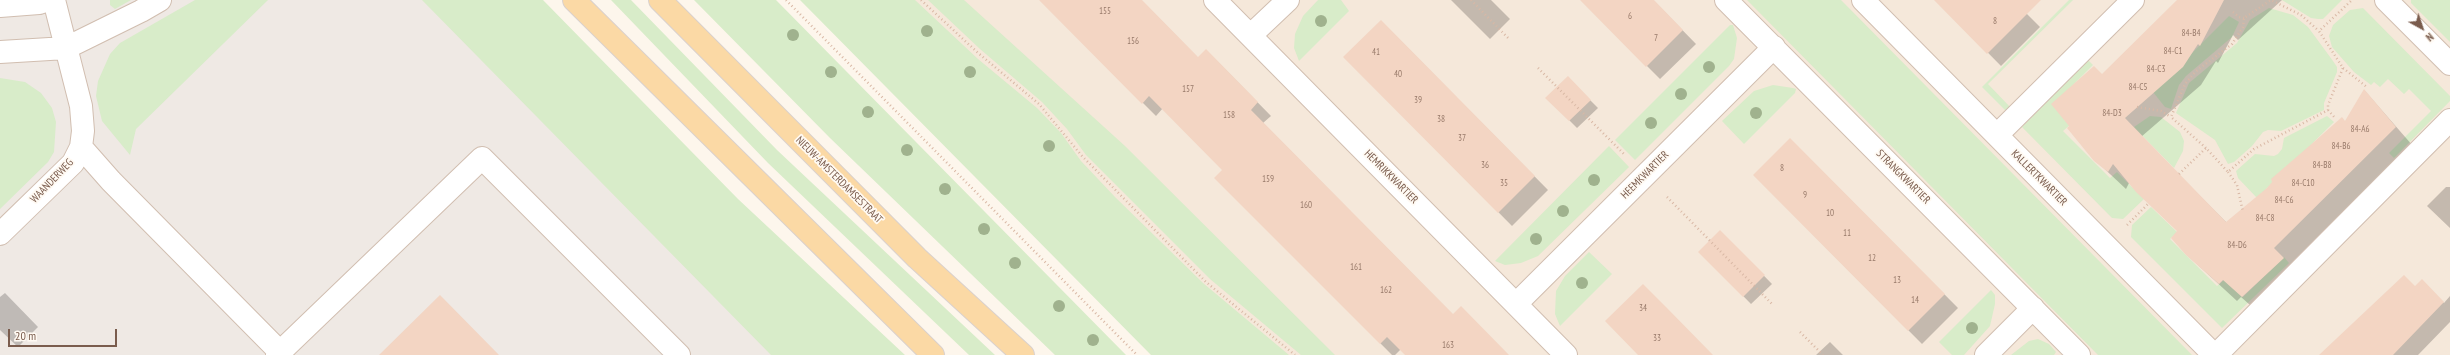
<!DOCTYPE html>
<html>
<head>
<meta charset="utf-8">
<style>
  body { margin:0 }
  #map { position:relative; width:2450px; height:355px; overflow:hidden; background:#fdf6ec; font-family:"PT Sans Narrow",sans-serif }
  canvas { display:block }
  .north { position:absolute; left:2402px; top:8px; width:40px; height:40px; -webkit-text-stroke:3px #fffaf3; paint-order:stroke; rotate:140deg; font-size:11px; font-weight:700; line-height:16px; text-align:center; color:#7a5c4d }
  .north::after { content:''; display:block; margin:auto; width:14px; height:18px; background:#7a5c4d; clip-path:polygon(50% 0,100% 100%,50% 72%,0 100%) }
  .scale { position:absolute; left:8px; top:329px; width:109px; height:18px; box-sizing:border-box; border:2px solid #7a5c4d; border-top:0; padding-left:5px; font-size:12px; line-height:14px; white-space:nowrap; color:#7a5c4d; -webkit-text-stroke:3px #fffaf3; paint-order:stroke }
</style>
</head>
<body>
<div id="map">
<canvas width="2450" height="355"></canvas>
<div class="north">N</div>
<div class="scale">20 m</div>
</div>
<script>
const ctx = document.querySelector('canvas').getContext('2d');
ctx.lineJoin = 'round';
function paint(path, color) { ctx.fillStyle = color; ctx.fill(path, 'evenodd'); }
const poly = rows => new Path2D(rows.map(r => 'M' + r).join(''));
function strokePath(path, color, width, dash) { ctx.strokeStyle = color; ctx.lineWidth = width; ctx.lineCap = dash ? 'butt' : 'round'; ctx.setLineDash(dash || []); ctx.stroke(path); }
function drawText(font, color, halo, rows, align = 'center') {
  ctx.font = font + ' "PT Sans Narrow",sans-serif'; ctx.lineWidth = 3.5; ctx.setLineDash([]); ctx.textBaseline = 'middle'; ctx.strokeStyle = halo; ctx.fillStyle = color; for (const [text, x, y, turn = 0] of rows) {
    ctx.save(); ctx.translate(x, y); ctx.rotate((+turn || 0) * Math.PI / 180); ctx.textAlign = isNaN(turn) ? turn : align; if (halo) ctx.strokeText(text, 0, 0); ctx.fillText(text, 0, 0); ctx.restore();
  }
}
paint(poly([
  [904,0,2450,0,2450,355,1246,355]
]), '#f5e8da');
paint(poly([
  [0,0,463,0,833,355,0,355]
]), '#efe9e4');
paint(poly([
  [110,0,131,0,115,9,110,5],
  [195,0,268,0,136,129,130,155,102,121,96,96,98,81,110,54,120,43],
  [422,0,543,0,738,199,905,355,771,355],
  [611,0,631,0,777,150,995,355,969,355,768,163],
  [694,0,776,0,1126,355,1055,355,830,138],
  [800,0,915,0,978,59,1037,108,1061,133,1081,161,1115,197,1203,283,1289,355,1151,355],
  [928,0,964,0,1125,146,1335,355,1301,355,1210,279,1086,155,1067,129,1042,102,980,49],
  [1318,0,1341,0,1349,11,1299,61,1294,48,1295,34,1303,16],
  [1747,0,1841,0,2192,355,2098,355],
  [2069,0,2073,0,1988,84,2011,108,2006,111,1982,87],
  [2282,0,2342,0,2323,19,2318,19,2311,18],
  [2411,0,2450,0,2450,42,2411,3],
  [2269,8,2293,15,2308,27,2333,61,2337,67,2337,72,2324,103,2324,110,2281,131,2268,130,2263,132,2252,146,2234,162,2228,164,2215,140,2176,113,2189,83,2237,43,2250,20],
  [2363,8,2450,96,2450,101,2394,158,2389,153,2431,111,2409,89,2404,94,2388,79,2380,87,2374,82,2371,85,2354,72,2332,47,2329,36,2333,25,2350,10],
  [2229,16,2239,22,2232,37,2186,76,2179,85,2171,109,2165,107,2153,92],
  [1730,25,1733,25,1737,38,1734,59,1729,66,1635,160,1615,140],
  [2088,60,2093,65,2053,105,2071,124,2063,131,2110,178,2117,172,2144,199,2123,219,2112,218,2022,127],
  [0,78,25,82,41,93,52,108,56,122,54,152,48,162,0,209],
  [1773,85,1793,88,1796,89,1795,93,1744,144,1722,121,1754,91],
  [2150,116,2161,117,2180,132,2184,141,2183,151,2174,168,2134,127],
  [2327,116,2334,122,2257,198,2238,178,2236,171,2255,154,2274,156,2278,154,2282,149,2284,138],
  [1609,146,1629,167,1538,256,1521,263,1505,265,1495,261],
  [2151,207,2177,232,2170,239,2217,286,2225,279,2243,297,2284,257,2289,263,2222,328,2131,237,2132,225],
  [1589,252,1612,274,1560,326,1555,314,1556,291,1565,276],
  [1991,290,1995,295,1995,304,1990,326,1964,355,1952,355,1939,342],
  [2038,339,2049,344,2056,352,2054,355,2011,355,2029,341]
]), '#d8ecc9');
paint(poly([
  [1040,0,1141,0,1198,58,1219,63,1271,116,1263,123,1453,315,1508,355,1407,355,1401,349,1395,355,1392,355,1216,178,1224,170,1163,108,1156,116],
  [1451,0,1491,0,1510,19,1490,39],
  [1581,0,1653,0,1696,44,1660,79],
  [1936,0,2013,0,2040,27,2001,66],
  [2179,0,2282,0,2238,40,2233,35,2218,63,2216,61,2201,85,2141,137,2227,223,2346,122,2365,91,2413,146,2260,314,2241,297,2237,301,2186,254,2182,233,2130,181,2126,189,2095,160,2102,75],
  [1381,21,1548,190,1512,226,1345,57],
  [1568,78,1598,108,1577,128,1547,98],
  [1790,139,1958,308,1922,344,1754,175],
  [2446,187,2450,187,2450,228,2427,206],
  [1720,231,1772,284,1751,304,1700,252],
  [2422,281,2444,303,2450,296,2450,322,2418,355,2321,355,2415,288],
  [5,293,38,327,18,347,0,330,0,297],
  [1830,342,1843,355,1816,355]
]), '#0003');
paint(poly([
  [1039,0,1142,0,1198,57,1206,49,1258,102,1251,110,1453,314,1461,306,1509,355,1405,355,1387,337,1380,344,1214,178,1222,170,1149,96,1142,104],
  [1580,0,1654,0,1683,30,1646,67],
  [1934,0,2041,0,1987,54],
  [2177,0,2224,0,2200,46,2198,44,2183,67,2125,118,2226,222,2267,188,2272,182,2271,179,2315,141,2342,117,2345,121,2364,89,2396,127,2274,248,2284,258,2242,297,2223,280,2219,284,2186,255,2171,238,2177,231,2136,192,2113,164,2108,172,2094,161,2067,128,2069,126,2051,104,2094,66,2102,74],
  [1381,20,1535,176,1498,213,1343,57],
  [1568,76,1591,100,1569,121,1545,98],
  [1790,138,1945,294,1908,331,1753,175],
  [1720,230,1765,275,1743,297,1698,252],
  [2404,275,2415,286,2422,279,2444,302,2393,355,2319,355],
  [1643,284,1666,307,1713,355,1638,355,1605,321],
  [440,295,499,355,379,355]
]), '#f3d5c3');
const minor = poly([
  [1215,0,1566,355],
  [1726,0,2079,355],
  [1863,0,2214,355],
  [2386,0,2450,64],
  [0,6,39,3,48,0],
  [1251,35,1288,0],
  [0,52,66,48,141,11,160,0],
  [1997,135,2133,0],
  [81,147,111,181,280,352],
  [0,234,73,163,81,147,83,131,81,106,54,0],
  [1516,304,1774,47],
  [277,355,482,158,679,355],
  [1986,355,2033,308],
  [2216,355,2450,120]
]);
const major = poly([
  [574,0,933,355],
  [660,0,917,258,1023,355]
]);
strokePath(minor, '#d1beb0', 24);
strokePath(major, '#dad1cd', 24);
strokePath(poly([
  [786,0,1137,355],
  [921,0,977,52,1039,104,1082,156,1206,282,1295,355],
  [1471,0,1510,40],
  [2233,12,2239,17,2244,18],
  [1538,68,1624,154],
  [2343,68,2368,88],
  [2137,107,2161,111,2171,117],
  [2328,110,2336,119],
  [2206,148,2171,117,2185,84,2195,72,2232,44,2243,27,2244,18,2271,0,2301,15,2319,31],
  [2228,172,2237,185,2243,212],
  [2179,174,2206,148,2228,172,2254,149,2328,110,2328,105,2343,68,2319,31,2352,0],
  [1667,197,1773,305],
  [2127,225,2148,204],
  [1800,332,1823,355]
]), '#d9b8a5', 2.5, [1, 3]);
strokePath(minor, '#fff', 22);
strokePath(major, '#fbd9a5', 22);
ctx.fillStyle = '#a0b28e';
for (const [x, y] of [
  [1321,21],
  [927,31],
  [793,35],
  [1709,67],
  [831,72],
  [970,72],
  [1681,94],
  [868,112],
  [1756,113],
  [1651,123],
  [1049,146],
  [907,150],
  [1594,180],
  [945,189],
  [1563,211],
  [984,229],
  [1536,239],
  [1015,263],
  [1582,283],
  [1059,306],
  [1972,328],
  [1093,340]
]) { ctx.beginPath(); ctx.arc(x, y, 6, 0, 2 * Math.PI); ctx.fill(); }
drawText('9px', '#987a6a', null, [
  ["155",1105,11],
  ["6",1630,16],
  ["8",1995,21],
  ["84-B4",2191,33],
  ["7",1656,38],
  ["156",1133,41],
  ["84-C1",2173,51],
  ["41",1376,52],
  ["84-C3",2156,69],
  ["40",1398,74],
  ["84-C5",2138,87],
  ["157",1188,89],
  ["39",1418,100],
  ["84-D3",2112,113],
  ["158",1229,115],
  ["38",1441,119],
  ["84-A6",2360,129],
  ["37",1462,138],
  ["84-B6",2341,146],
  ["36",1485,165],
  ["84-B8",2322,165],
  ["8",1782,168],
  ["159",1268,179],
  ["35",1504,183],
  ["84-C10",2303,183],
  ["9",1805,195],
  ["84-C6",2284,200],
  ["160",1306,205],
  ["10",1830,213],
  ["84-C8",2265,218],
  ["11",1847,233],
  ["84-D6",2237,245],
  ["12",1872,258],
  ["161",1356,267],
  ["13",1897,280],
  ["162",1386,290],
  ["14",1915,300],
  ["34",1643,308],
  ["33",1657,338],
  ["163",1448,345]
]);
drawText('11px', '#7a5c4d', '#fffaf3', [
  ["HEEMKWARTIER",1645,175,-45],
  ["HEMRIKKWARTIER",1391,177,45],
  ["STRANGKWARTIER",1903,177,45],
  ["KALLERTKWARTIER",2039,178,45],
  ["NIEUW-AMSTERDAMSESTRAAT",839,180,45],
  ["WAANDERWEG",52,181,-46]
]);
</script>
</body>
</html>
